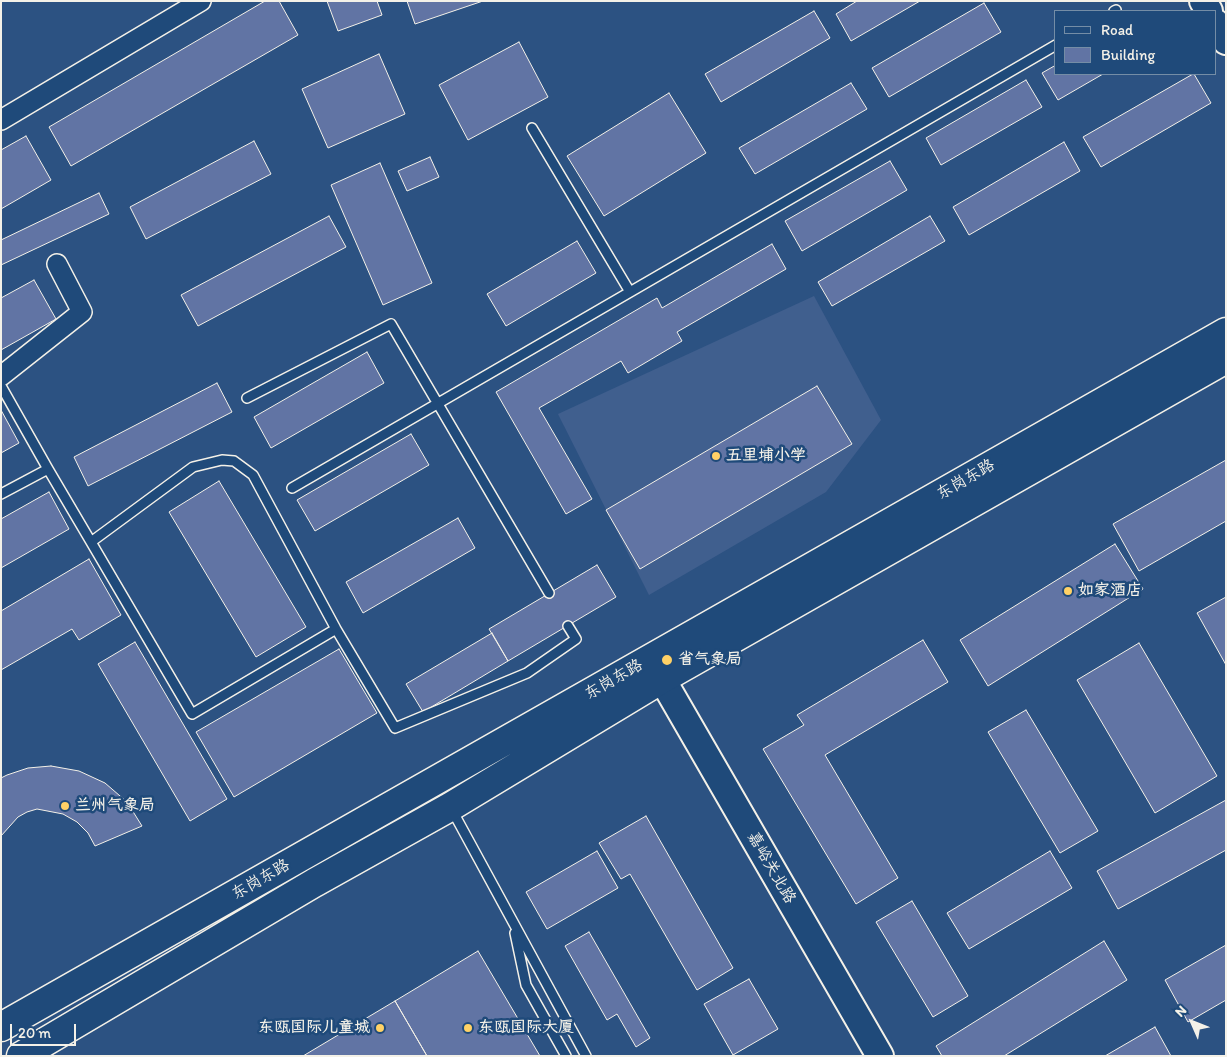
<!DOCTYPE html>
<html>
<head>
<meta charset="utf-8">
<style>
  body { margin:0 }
  #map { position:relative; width:1227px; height:1057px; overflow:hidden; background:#2c5282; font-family:Itim,sans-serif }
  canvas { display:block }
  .frame { position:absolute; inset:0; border:2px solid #f4f1e8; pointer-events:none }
  .legend { position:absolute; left:1054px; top:10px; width:162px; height:65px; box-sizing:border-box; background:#1f4a7a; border:1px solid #748da6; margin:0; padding:6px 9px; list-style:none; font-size:15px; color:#f4f1e8 }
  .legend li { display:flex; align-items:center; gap:10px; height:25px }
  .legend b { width:25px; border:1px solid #748da6 }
  .north { position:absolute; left:1167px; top:997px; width:50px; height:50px; -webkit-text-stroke:4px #1f4a7a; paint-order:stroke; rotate:314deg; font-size:14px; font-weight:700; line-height:20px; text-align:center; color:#f4f1e8 }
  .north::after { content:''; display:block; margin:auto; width:18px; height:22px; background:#f4f1e8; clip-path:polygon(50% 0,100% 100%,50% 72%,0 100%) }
  .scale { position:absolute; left:10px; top:1024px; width:66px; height:22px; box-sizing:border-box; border:2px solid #f4f1e8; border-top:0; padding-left:6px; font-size:15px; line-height:18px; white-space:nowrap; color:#f4f1e8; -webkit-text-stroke:4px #1f4a7a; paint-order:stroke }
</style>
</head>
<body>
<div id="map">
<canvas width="1227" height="1057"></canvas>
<div class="frame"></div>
<ul class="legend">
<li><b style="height:6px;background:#1f4a7a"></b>Road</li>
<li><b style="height:14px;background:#6174a4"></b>Building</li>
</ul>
<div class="north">N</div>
<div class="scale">20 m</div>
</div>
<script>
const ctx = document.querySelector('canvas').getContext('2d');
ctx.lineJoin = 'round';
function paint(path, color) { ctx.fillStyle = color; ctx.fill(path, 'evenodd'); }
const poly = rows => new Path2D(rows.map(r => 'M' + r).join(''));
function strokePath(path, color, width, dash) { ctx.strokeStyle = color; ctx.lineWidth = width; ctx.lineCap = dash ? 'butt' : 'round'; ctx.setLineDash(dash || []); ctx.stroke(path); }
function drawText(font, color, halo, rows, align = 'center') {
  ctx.font = font + ' Itim,"LXGW WenKai TC",sans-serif'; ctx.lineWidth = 5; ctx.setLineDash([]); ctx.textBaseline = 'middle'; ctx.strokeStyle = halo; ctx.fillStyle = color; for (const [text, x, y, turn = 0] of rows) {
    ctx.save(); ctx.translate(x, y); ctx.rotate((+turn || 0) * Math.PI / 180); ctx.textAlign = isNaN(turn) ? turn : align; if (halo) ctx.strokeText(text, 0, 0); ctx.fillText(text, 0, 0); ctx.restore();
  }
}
paint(poly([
  [814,296,881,420,826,492,649,595,558,414]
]), '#405f8e');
const building = poly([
  [265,1,279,1,298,35,71,166,49,127,265,1],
  [327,1,377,1,382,15,338,31,327,1],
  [407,1,483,1,415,24,407,1],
  [857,1,920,1,851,41,836,14,857,1],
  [984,3,1001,32,889,97,872,68,984,3],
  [814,11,830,38,721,102,705,74,814,11],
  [519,42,548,97,468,140,439,85,519,42],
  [379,54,405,114,328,148,302,89,379,54],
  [1056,65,1056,74,1103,74,1058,100,1042,73,1056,65],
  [1193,74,1194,74,1211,103,1101,167,1083,137,1193,74],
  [1026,80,1042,107,941,165,926,138,1026,80],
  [851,83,867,109,755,174,739,148,851,83],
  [669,93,706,153,604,216,567,156,669,93],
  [26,136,51,180,1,209,1,150,26,136],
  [254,141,271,174,146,239,130,207,254,141],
  [1064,142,1080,171,969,235,953,207,1064,142],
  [430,157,439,177,407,191,398,171,430,157],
  [890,161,907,190,802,251,785,221,890,161],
  [380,163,432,283,383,305,331,185,380,163],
  [99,193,109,214,1,265,1,240,99,193],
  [329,216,346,247,198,326,181,295,329,216],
  [930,216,945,241,832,306,818,282,930,216],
  [577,241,596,273,506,326,487,294,577,241],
  [772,244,786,269,677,332,682,341,628,373,621,361,539,408,592,499,566,514,496,392,657,298,662,308,772,244],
  [34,280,56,319,1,350,1,298,34,280],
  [367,352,384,383,271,448,254,417,367,352],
  [217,383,232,412,88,486,74,457,217,383],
  [817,386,852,444,640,569,606,510,817,386],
  [1,410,19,443,1,453,1,410],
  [411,434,429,465,315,531,297,500,411,434],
  [1226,460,1226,521,1139,571,1113,524,1226,460],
  [219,481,306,627,256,657,169,512,219,481],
  [49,492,69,529,1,568,1,519,49,492],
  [458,518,475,548,363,613,346,582,458,518],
  [1115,544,1143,589,988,686,960,640,1115,544],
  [89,559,121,615,79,640,72,629,1,670,1,611,89,559],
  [597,565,616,597,508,661,489,629,597,565],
  [1226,597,1226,665,1197,613,1226,597],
  [492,633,508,661,423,712,406,684,492,633],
  [923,640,948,682,825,755,898,878,856,904,763,749,804,725,797,715,923,640],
  [135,642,227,799,190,821,98,664,135,642],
  [1139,643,1217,776,1155,813,1077,680,1139,643],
  [339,649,377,713,234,797,196,732,339,649],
  [1026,710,1098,831,1060,853,988,732,1026,710],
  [51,766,79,771,105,783,127,802,142,826,95,846,88,833,77,822,63,814,37,809,27,812,18,817,1,836,1,778,7,775,28,768,51,766],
  [1226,800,1226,850,1118,909,1097,871,1226,800],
  [646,816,733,968,697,990,630,874,621,879,599,843,646,816],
  [597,851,618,888,547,929,526,892,597,851],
  [1050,851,1072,888,969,949,947,913,1050,851],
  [912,901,968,996,933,1017,876,922,912,901],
  [589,932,650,1038,636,1047,617,1014,607,1020,565,946,589,932],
  [1104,941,1127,980,1004,1056,942,1056,936,1046,1104,941],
  [1226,945,1226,1000,1188,1022,1165,980,1226,945],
  [478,951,540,1056,427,1056,395,1001,478,951],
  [749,979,778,1029,733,1055,704,1004,749,979],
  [395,1001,427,1056,303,1056,395,1001],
  [1155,1027,1171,1056,1105,1056,1155,1027]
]);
paint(building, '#6174a4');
strokePath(building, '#f4f1e8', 1);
const lane = poly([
  [1114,11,1116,10],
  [532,128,630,292],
  [1,386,48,469,91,542,193,467,222,460,234,461,253,475,336,629,395,728,527,673,576,639,568,626],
  [247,398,391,324,549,593],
  [292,488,1056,45],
  [1,494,48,469],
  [91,542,192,714,336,629],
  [452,810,586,1056],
  [515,933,526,985,566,1056]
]);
const street = poly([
  [1,120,201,1],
  [1,376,82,312,57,264]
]);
const secondary = poly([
  [1203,1,1209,11],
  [1216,23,1226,41],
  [651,660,880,1056]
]);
const primary = poly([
  [1,1027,1226,332],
  [21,1056,314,883,450,807,662,679,1226,359]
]);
strokePath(lane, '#f4f1e8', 12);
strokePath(street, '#f4f1e8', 22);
strokePath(secondary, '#f4f1e8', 30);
strokePath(primary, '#f4f1e8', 31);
strokePath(lane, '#1f4a7a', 9);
strokePath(street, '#1f4a7a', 19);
strokePath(secondary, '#1f4a7a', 26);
strokePath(primary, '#1f4a7a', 28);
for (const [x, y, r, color] of [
  [716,456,5,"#ffd166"],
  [1068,591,5,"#ffd166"],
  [667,660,6,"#ffd166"],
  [65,806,5,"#ffd166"],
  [380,1028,5,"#ffd166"],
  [468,1028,5,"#ffd166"]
]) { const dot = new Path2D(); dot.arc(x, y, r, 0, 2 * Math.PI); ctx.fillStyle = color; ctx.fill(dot); strokePath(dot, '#1f4a7a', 2); }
drawText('bold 16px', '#f4f1e8', '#1f4a7a', [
  ["五里埔小学",726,456],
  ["如家酒店",1078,591],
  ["省气象局",678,660],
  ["兰州气象局",75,806],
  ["东瓯国际儿童城",370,1028,"right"],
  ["东瓯国际大厦",478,1028]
], 'left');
drawText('16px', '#f4f1e8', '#1f4a7a', [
  ["东岗东路",966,480,-30],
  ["东岗东路",614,680,-30],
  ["嘉峪关北路",771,868,60],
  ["东岗东路",261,880,-30]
]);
</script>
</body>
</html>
